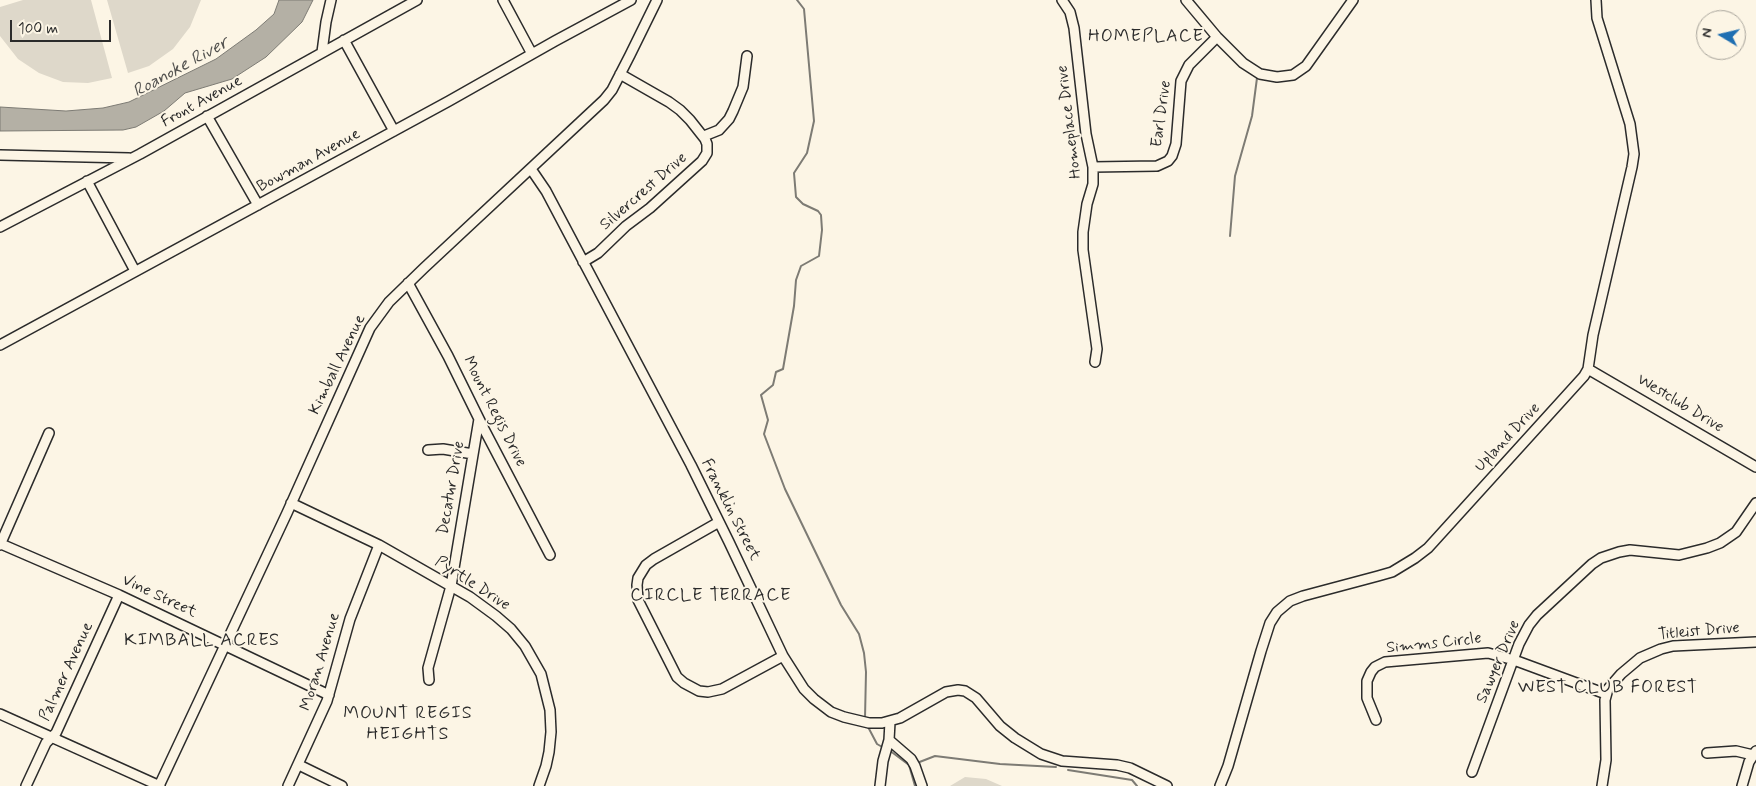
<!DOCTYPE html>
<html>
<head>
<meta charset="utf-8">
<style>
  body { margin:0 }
  #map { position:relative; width:1756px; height:786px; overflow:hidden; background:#fcf5e5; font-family:Mynerve,sans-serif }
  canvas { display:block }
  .north { position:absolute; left:1696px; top:10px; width:50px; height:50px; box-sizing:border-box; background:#fcf5e5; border:1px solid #a8a49b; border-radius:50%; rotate:279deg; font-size:14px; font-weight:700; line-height:20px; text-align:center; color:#2b2b2b }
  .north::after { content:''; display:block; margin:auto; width:18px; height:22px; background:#1f6fb2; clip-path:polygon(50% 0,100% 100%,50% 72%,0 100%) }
  .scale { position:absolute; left:10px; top:20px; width:101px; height:22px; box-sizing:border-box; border:2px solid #2b2b2b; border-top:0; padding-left:6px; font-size:15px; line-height:18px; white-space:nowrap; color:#2b2b2b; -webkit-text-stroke:4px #fcf5e5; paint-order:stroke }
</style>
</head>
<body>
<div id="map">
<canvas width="1756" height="786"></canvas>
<div class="north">N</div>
<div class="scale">100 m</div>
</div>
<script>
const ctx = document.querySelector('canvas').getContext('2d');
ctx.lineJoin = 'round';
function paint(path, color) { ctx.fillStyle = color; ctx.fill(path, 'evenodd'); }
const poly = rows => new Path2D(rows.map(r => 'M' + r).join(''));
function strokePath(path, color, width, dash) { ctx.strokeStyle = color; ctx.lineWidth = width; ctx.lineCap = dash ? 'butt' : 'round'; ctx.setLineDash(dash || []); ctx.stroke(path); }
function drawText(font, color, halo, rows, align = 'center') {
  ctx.font = font + ' Mynerve,sans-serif'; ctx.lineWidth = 4; ctx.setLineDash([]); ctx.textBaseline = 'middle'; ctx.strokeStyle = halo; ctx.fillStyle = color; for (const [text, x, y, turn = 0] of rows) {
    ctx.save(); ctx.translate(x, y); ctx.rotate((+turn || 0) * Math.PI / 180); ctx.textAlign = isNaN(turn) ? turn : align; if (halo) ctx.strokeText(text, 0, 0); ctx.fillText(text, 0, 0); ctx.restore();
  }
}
paint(poly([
  [23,0,91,0,112,78,88,83,63,82,39,73,18,59,0,36,0,7],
  [107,0,201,0,190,27,173,49,149,66,128,73],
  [965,777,986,779,1002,786,950,786]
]), '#ded8ca');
const water = poly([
  [279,0,313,0,302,22,266,57,232,79,185,93,164,111,136,127,123,130,0,131,0,107,66,111,103,108,129,102,216,59,256,30,274,14,279,0]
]);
paint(water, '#b4b0a5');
strokePath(water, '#7d7b74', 1);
strokePath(poly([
  [797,0,804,9,814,121,807,153,794,173,796,197,803,204,818,211,821,215,822,230,819,256,801,266,796,280,794,306,783,369,776,372,773,385,761,395,768,420,764,434,785,489,841,605,859,634,864,653,866,672,865,718],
  [1230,236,1235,176,1252,116,1257,78],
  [867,725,877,744,884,748],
  [889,750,909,765,915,786],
  [917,763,935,756,1000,764,1056,767],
  [1068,770,1132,780,1137,786]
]), '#7d7b74', 2);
const minor = poly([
  [503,0,532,54],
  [1062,0,1070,12,1074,28,1086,134,1093,167,1093,184,1087,204,1083,232,1083,250,1097,349,1095,362],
  [1186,0,1217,37,1243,63,1260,74,1277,77,1293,75,1306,66,1353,0],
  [344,40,394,131],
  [322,52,326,22,331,0],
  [207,116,258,205],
  [704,136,719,130,729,119,733,111,743,87,747,56],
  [0,155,129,158],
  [1093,167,1157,166,1168,161,1172,156,1176,144,1181,81,1189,65,1217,37],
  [531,169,546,191,691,465,729,542,783,656,804,689,814,699,831,712,844,717,869,723,882,723,900,718,946,692,958,690,965,691,976,698,1000,726,1015,738,1041,754,1062,761,1117,765,1130,768,1167,786],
  [87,181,135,271],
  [0,227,140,154,417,0],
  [583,262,598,253,626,226,650,208,702,161,707,153,707,144,705,139,690,120,680,110,669,102,620,74],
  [408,283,448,356,484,429,550,555],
  [0,345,449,101,555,41,631,0],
  [1588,369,1756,467],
  [428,450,443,449,473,454],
  [291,503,379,545,470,597,496,616,511,629,525,646,541,674,550,710,551,732,549,752,546,766,539,786],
  [719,522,654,559,646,565,638,578,637,585,638,600,677,677,684,683,699,691,708,692,722,689,783,656],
  [1,544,119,595,329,695],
  [0,545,49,433],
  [429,680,428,668,451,586,479,419],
  [0,714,160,786],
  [1376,720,1367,698,1367,681,1371,672,1375,667,1385,662,1488,653,1514,660,1606,694],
  [889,740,911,759,915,766,922,786],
  [1707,753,1736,751,1753,755],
  [299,765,342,786],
  [1472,772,1519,644,1529,625,1537,615,1592,564,1601,558,1619,552,1630,550,1679,555,1707,548,1720,543,1736,532,1756,503],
  [26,786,46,743,56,733,119,595],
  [159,786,287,513,370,328,389,302,424,268,604,100,612,90,630,55,657,0],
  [288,786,327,701,350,619,379,545],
  [880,786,883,761,889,740,890,722],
  [1220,786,1228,766,1261,651,1270,623,1277,612,1290,601,1303,596,1378,576,1392,572,1415,558,1428,548,1584,376,1588,369,1593,335,1632,167,1634,154,1630,124,1597,18,1596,0],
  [1602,786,1606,760,1605,700,1608,689,1621,674,1640,658,1661,649,1673,646,1756,642],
  [1742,786,1749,762,1756,751]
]);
strokePath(minor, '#2b2b2b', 12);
strokePath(minor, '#fcf5e5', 9);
drawText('16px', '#2b2b2b', '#fcf5e5', [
  ["Front Avenue",202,102,-29],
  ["Earl Drive",1162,114,-82],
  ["Homeplace Drive",1070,122,-97],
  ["Bowman Avenue",309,161,-29],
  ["Silvercrest Drive",644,192,-41],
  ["Kimball Avenue",338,365,-64],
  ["Westclub Drive",1680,404,31],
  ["Mount Regis Drive",494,412,63],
  ["Upland Drive",1508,438,-47],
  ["Decatur Drive",452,488,-80],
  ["Franklin Street",730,510,63],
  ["Pyrtle Drive",472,584,33],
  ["Vine Street",159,597,25],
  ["Titleist Drive",1699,632,-5],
  ["Simms Circle",1434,644,-6],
  ["Moran Avenue",321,662,-73],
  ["Sawyer Drive",1499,662,-67],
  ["Palmer Avenue",67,672,-65]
]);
ctx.letterSpacing = '1px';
drawText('18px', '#2b2b2b', '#fcf5e5', [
  ["HOMEPLACE",1146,37],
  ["CIRCLE TERRACE",711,596],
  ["KIMBALL ACRES",202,641],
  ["WEST CLUB FOREST",1608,688],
  ["MOUNT REGIS",408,714],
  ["HEIGHTS",408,735]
]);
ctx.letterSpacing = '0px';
drawText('italic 18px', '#545350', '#fcf5e5', [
  ["Roanoke River",181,68,-29]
]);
</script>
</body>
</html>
